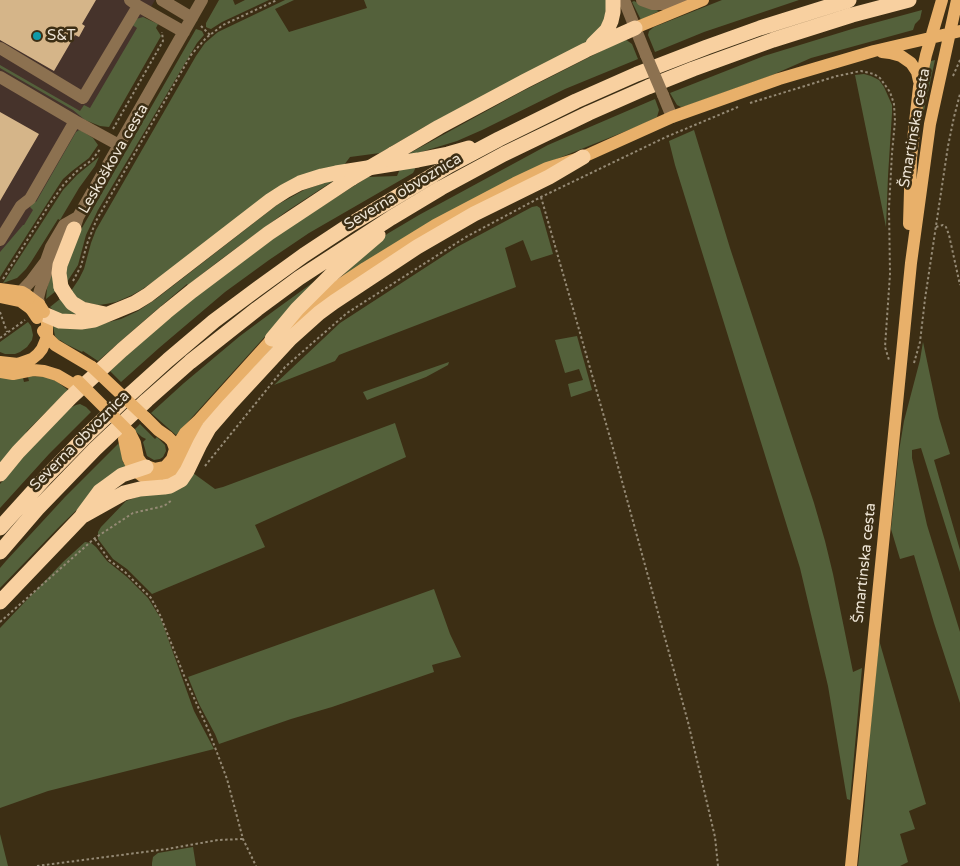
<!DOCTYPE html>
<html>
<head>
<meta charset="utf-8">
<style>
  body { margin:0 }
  canvas { display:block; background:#3c2e14 }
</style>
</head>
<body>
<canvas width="960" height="866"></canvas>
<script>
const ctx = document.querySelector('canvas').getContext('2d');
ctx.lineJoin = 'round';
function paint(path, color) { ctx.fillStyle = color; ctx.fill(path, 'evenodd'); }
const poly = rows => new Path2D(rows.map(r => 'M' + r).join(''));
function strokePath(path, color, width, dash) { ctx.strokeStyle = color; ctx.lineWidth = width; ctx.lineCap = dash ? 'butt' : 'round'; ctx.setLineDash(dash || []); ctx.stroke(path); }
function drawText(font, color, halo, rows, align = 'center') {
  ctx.font = font + ' "Varela Round",sans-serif'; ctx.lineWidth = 5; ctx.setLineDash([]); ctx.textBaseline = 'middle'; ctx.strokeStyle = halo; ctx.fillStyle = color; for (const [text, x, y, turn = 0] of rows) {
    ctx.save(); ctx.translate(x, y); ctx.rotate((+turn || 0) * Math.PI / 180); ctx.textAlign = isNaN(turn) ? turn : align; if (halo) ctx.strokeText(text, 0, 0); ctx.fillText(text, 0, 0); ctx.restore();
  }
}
paint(poly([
  [0,0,155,0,0,268]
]), '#46332b');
paint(poly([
  [219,0,233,0,235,5,245,0,269,0,222,22,211,29,208,28,206,27,206,23],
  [285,0,294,0,275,9,289,32,367,8,364,0,608,0,603,25,585,43,424,127,380,153,350,157,344,165,320,170,141,290,132,295,116,302,106,304,98,305,80,301,71,291,79,279,84,269,91,243,96,230,196,56,205,43,218,32],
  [722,0,799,0,704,32,655,52,648,35,649,31,654,27],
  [634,1,640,4,659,11,641,20,632,2],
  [922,10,920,19,915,24,913,30,811,58,770,76,686,106,681,107,677,105,670,93,764,56,852,29],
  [143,17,158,24,156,28,161,36,109,127,100,126,85,120,73,110,0,68,0,65,80,111,84,105,90,108,137,28,131,24,136,19],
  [196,29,202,31,204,35,197,43,98,210,86,235,78,265,67,282,65,261,71,247],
  [625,39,632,44,638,59,565,89,482,130,457,141,408,156,410,153,521,92],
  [935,60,921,124,927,62],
  [864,74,871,76,879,80,884,87,892,105,892,113,888,176,886,227,855,75],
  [655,99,659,110,657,117,641,125,559,158,528,171,341,277,387,234,419,215,548,145],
  [79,130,82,131,93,138,98,145,89,158,72,171,63,179,57,188,0,277,0,252,23,225,24,225,33,210,30,207,33,200,36,202,76,132],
  [694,130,730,248,814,503,825,541,833,574,853,672,862,668,850,800,847,799,828,686,800,568,675,165,669,141],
  [99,157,95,166,79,188,60,220,58,219,31,262,26,269,17,278,3,283,63,190,77,175],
  [415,167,415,169,413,173,309,233,269,260,225,292,159,348,121,382,110,371,151,333,189,301,285,230,368,177,397,176,400,169],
  [336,179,287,211,220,260,188,285,187,284,154,312,98,361,83,351,82,352,66,344,60,340,59,341,55,336,53,326,101,324,121,319,138,311,156,299,277,205,304,190],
  [537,206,540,208,553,254,531,261,523,240,505,248,516,287,344,353,339,355,335,361,274,385,340,323,457,247,532,207],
  [51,272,56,291,46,299,47,289],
  [315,281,176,435,151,413,184,383,240,336,275,310],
  [60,299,77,314,61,314,55,312,50,307],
  [28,322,31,326,33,335,32,340,27,347,20,352,15,354,5,354,0,352,0,342],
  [577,336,592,390,571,397,568,384,583,380,579,369,565,373,555,340],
  [923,342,939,418,950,454,934,460,960,550,960,572,921,448,912,450,912,458,927,525,960,632,960,703,934,623,914,555,900,559,891,529,899,451,904,421,920,360],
  [449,362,448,365,426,377,367,400,363,392],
  [0,376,24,378,23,378,24,382,29,381,28,377,31,376,46,377,56,381,68,390,27,431,25,435,0,464],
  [80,404,86,407,91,412,49,454,0,508,0,484,24,456,71,406,72,407,76,405],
  [395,423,406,457,255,525,265,547,152,594,127,569,113,559,98,539,98,532,101,527,126,501,149,493,193,473,215,489,223,487],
  [140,424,155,439,157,437,165,445,166,451,163,457,160,459,154,460,147,456,143,442,146,439,142,437,134,430],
  [120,442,123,463,124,463,127,467,98,489,58,528,0,588,0,568,6,561,65,497],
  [85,542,91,543,96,547,107,561,127,577,148,598,161,619,194,711,214,749,48,791,0,808,0,628,63,562],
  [434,589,450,634,461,657,432,665,434,672,332,707,291,719,219,744,215,734,199,704,188,677],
  [879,640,926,804,909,811,915,829,900,834,908,862,900,866,858,866,865,801,870,731],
  [0,834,8,866,0,866],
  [193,847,196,866,152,866,152,863,153,857,158,853]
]), '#54613b');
paint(poly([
  [0,0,96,0,82,24,85,26,79,37,75,35,54,71,0,40],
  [0,112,39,134,0,201]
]), '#d5b589');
strokePath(poly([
  [201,26,210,35],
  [953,76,960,60],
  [750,103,837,76,861,71,874,74,880,78,890,92,894,104,895,121,892,153,889,208,890,274,885,347,889,360],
  [113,129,163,41,162,32],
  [541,197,611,441,688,722,715,837,718,866],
  [936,227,943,225,946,227,949,235,960,285],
  [3,279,49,205,64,184,78,170,92,160,101,148],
  [73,281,81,266,87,244,96,221,191,55,206,38,223,25,277,0],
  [0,312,7,332],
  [0,338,25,320],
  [914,363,920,342,925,299,948,146,954,117,960,94],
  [205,466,285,367,347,313,466,237,541,197,666,137,738,107],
  [95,539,109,560,125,572,151,598,160,615,185,678,208,729,227,779,243,839,256,866],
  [0,622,95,538,133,513,164,506,172,500],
  [37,866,167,849,218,840,243,839]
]), '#958a75', 2, [2.5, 2.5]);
strokePath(poly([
  [130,0,138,6,184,32],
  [162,0,192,18],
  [624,0,646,55],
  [642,0,653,4,663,4,674,2,695,3],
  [0,48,83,98,138,6],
  [0,77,75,121,119,145],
  [663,95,672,117],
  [0,240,21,206,30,199,75,121],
  [15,298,31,281,46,261,51,247,64,225,78,217],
  [39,304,38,298,40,290,47,271,54,259,74,229,78,217,202,0]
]), '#8c7150', 12);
strokePath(poly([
  [635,28,703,0],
  [882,52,890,53,901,56,911,63,917,72,919,81],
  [909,224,911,158,919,87,926,55,942,0],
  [0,289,22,292,27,295,39,304],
  [0,297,20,301,31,309],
  [43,331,47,337,55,345,92,367],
  [0,362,18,364,32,359,38,354,42,349,47,337,47,322,44,312],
  [0,372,13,374,33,370,44,371,57,375,74,385],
  [146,418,158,430,168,437,172,441,175,449],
  [130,433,135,443,138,458,143,465,155,469,165,467,172,459,175,449,185,433,198,421,272,339,315,303,338,286,365,268,435,225,515,183,547,168,583,157,672,117,779,79,874,51,960,31],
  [124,439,128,458,134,470,142,476,148,478,159,479,172,475,180,467,186,449,196,426],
  [851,866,911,263,930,124,957,0]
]), '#e8b06a', 12);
strokePath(poly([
  [593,44,607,30,611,21,613,12,613,0],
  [393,154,439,127,525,81,586,50,635,28],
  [61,287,59,273,60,265,74,229],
  [66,295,72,303,82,309,105,314],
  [46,315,60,321,81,322,94,320,135,303,148,295,271,200,285,191,300,183,322,176,336,173,418,160,448,154,469,148],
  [272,339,297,309,330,276,378,235],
  [0,474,18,452,70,398,122,350,166,312,192,291,269,233,352,178],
  [83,514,100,491,107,486,122,475,146,467],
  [81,517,124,493,140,489,164,487,170,486,181,480,187,471,200,444,209,428,229,405,290,339,319,313,334,302,417,247,474,214,549,177,583,157],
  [0,528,46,477,86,436,127,397,168,360,214,321,257,289,304,255,351,224,450,165,499,139,576,101,637,74,707,47,760,28,849,0],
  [0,552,37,509,95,449,147,400,190,362,257,309,299,278,391,218,441,188,504,154,589,113,648,87,693,69,773,40,852,15,909,0],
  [0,602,87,511]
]), '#f8d0a0', 15);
strokePath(poly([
  [646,55,663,95]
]), '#8c7150', 12);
strokePath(poly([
  [39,304,44,312],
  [31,309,37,318],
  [92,367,146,418],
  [78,381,130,433]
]), '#e8b06a', 12);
strokePath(poly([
  [352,178,393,154],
  [61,287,66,295]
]), '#f8d0a0', 15);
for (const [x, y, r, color] of [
  [37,36,5,"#0f9aa8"]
]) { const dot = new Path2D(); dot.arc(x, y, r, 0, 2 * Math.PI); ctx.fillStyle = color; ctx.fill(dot); strokePath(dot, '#3c2e14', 2); }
drawText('15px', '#eee5d6', '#3c2e14', [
  ["S&T",47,36]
], 'left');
drawText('15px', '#eee5d6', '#3c2e14', [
  ["Šmartinska cesta",915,128,-80],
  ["Leskoškova cesta",114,159,-60],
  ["Severna obvoznica",403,192,-31],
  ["Severna obvoznica",80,441,-45],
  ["Šmartinska cesta",865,563,-84]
]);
</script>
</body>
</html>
